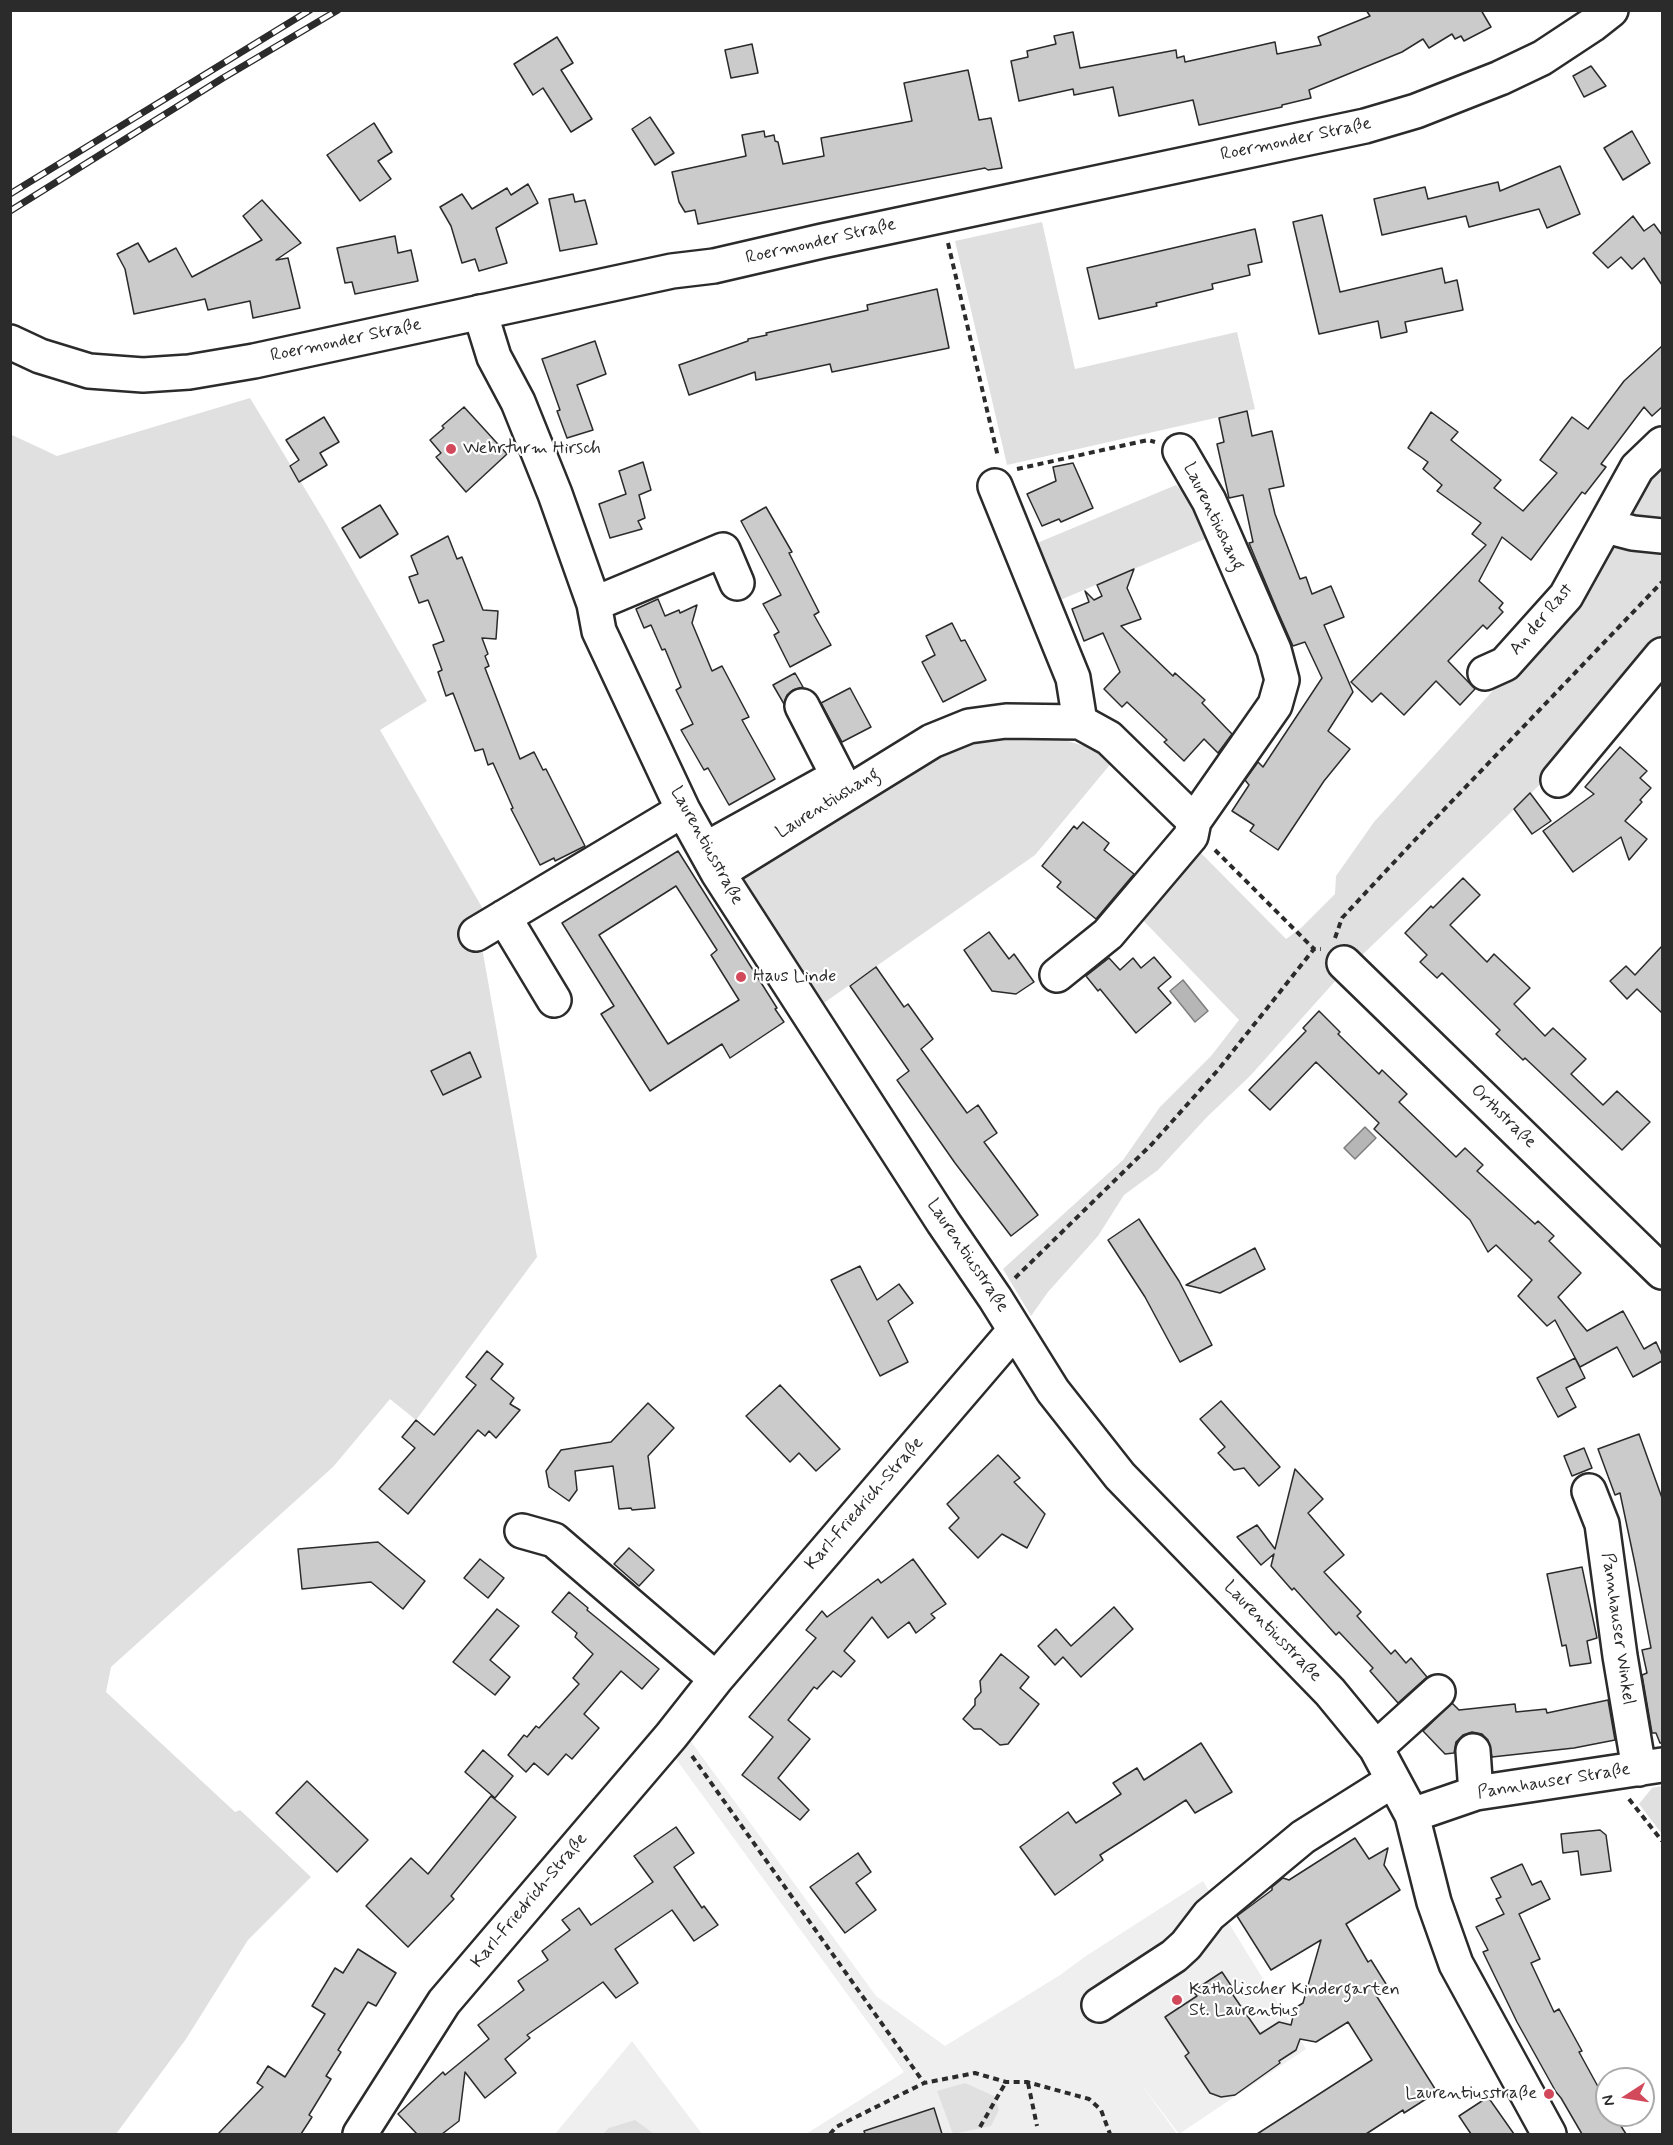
<!DOCTYPE html>
<html>
<head>
<meta charset="utf-8">
<style>
  body { margin:0 }
  #map { position:relative; width:1673px; height:2145px; overflow:hidden; background:#fff; font-family:Mynerve,sans-serif }
  canvas { display:block }
  .frame { position:absolute; inset:0; border:12px solid #2b2b2b; pointer-events:none }
  .north { position:absolute; left:1595px; top:2067px; width:60px; height:60px; box-sizing:border-box; background:#fff; border:2px solid #aaa; border-radius:50%; rotate:258deg; font-size:16px; font-weight:700; line-height:24px; text-align:center; color:#2b2b2b }
  .north::after { content:''; display:block; margin:auto; width:21px; height:27px; background:#d1495b; clip-path:polygon(50% 0,100% 100%,50% 72%,0 100%) }
</style>
</head>
<body>
<div id="map">
<canvas width="1673" height="2145"></canvas>
<div class="frame"></div>
<div class="north">N</div>
</div>
<script>
const ctx = document.querySelector('canvas').getContext('2d');
ctx.lineJoin = 'round';
function paint(path, color) { ctx.fillStyle = color; ctx.fill(path, 'evenodd'); }
const poly = rows => new Path2D(rows.map(r => 'M' + r).join(''));
function strokePath(path, color, width, dash) { ctx.strokeStyle = color; ctx.lineWidth = width; ctx.lineCap = dash ? 'butt' : 'round'; ctx.setLineDash(dash || []); ctx.stroke(path); }
function drawText(font, color, halo, rows, align = 'center') {
  ctx.font = font + ' Mynerve,sans-serif'; ctx.lineWidth = 4.5; ctx.setLineDash([]); ctx.textBaseline = 'middle'; ctx.strokeStyle = halo; ctx.fillStyle = color; for (const [text, x, y, turn = 0] of rows) {
    ctx.save(); ctx.translate(x, y); ctx.rotate((+turn || 0) * Math.PI / 180); ctx.textAlign = isNaN(turn) ? turn : align; if (halo) ctx.strokeText(text, 0, 0); ctx.fillText(text, 0, 0); ctx.restore();
  }
}
paint(poly([
  [690,1740,876,1996,945,2046,1060,1975,1086,1956,1203,1881,1306,2049,1179,2134,1141,2084,1177,2134,806,2134,904,2072,676,1759],
  [632,2041,702,2134,555,2134]
]), '#efefef');
paint(poly([
  [1042,222,1075,369,1237,332,1255,409,1007,465,955,241],
  [250,398,325,522,427,701,380,730,487,916,481,942,537,1257,416,1420,390,1399,333,1467,111,1667,106,1692,235,1812,240,1810,311,1877,248,1940,186,2039,116,2134,11,2134,10,434,57,456],
  [1662,464,1662,642,1552,773,1337,979,1250,1076,1207,1117,1158,1170,1124,1195,1098,1236,1048,1292,1031,1316,1003,1269,1123,1160,1160,1107,1211,1056,1239,1020,1137,914,1194,846,1286,939,1301,928,1335,894,1336,876,1374,822,1507,675,1646,480],
  [1176,485,1203,513,1212,536,1053,603,1030,546],
  [1037,732,1088,747,1113,761,1035,855,821,1005,740,876,930,755,970,738],
  [1662,1786,1662,1834,1639,1804,1652,1788],
  [965,2083,994,2096,999,2110,991,2126,953,2134,937,2091],
  [635,2120,654,2134,603,2134,609,2128]
]), '#e0e0e0');
const water = poly([
  [1183,980,1208,1011,1195,1022,1170,991,1183,980],
  [1365,1127,1376,1138,1355,1159,1344,1148,1365,1127]
]);
paint(water, '#b6b6b6');
strokePath(water, '#7e7e7e', 1.5);
const building = poly([
  [1366,10,1481,10,1491,27,1464,41,1461,36,1455,39,1452,34,1429,48,1423,39,1402,52,1309,90,1311,98,1282,105,1282,107,1199,125,1193,100,1119,116,1113,87,1074,95,1073,89,1019,101,1011,61,1028,57,1027,51,1056,44,1054,36,1073,32,1080,68,1176,50,1177,58,1184,56,1185,62,1275,42,1277,54,1321,45,1318,37,1370,16,1366,10],
  [557,37,573,63,561,70,592,119,571,132,543,88,533,95,514,64,557,37],
  [752,44,758,73,731,78,725,50,752,44],
  [1591,66,1606,86,1584,97,1573,76,1591,66],
  [968,70,979,120,991,118,1002,168,988,170,985,168,698,224,695,210,685,212,679,202,672,172,746,156,742,135,764,131,765,137,774,135,775,141,778,142,783,164,824,156,821,138,912,121,904,83,968,70],
  [650,117,674,153,655,165,632,129,650,117],
  [374,123,392,152,378,161,391,179,360,201,327,155,374,123],
  [1632,131,1650,163,1623,180,1604,148,1632,131],
  [1560,166,1580,214,1547,228,1539,209,1469,227,1466,216,1382,235,1374,199,1425,187,1428,199,1498,182,1500,191,1560,166],
  [528,184,538,203,496,228,507,263,479,271,475,259,462,263,451,226,440,207,462,194,472,209,507,188,511,195,528,184],
  [573,194,575,202,585,200,597,244,560,251,549,199,573,194],
  [262,200,301,243,276,260,288,258,300,308,253,318,250,301,208,310,205,299,134,314,125,269,117,254,138,243,149,262,176,248,192,277,262,240,243,216,262,200],
  [1322,215,1340,292,1442,268,1445,283,1457,280,1463,310,1405,322,1407,332,1381,338,1378,321,1319,334,1293,222,1322,215],
  [1633,216,1644,231,1654,224,1662,235,1662,285,1644,258,1632,269,1621,257,1608,268,1593,253,1633,216],
  [1255,229,1262,262,1248,265,1250,275,1212,284,1213,289,1156,303,1157,306,1099,319,1087,268,1255,229],
  [395,236,398,253,411,250,418,281,355,294,352,282,345,283,337,248,395,236],
  [937,289,949,348,832,372,830,364,756,380,755,372,689,395,679,365,748,341,748,339,767,335,766,333,868,310,867,305,937,289],
  [595,341,606,374,577,385,593,430,567,438,557,411,560,410,542,359,595,341],
  [1662,346,1662,407,1652,416,1644,407,1601,464,1606,467,1585,494,1582,492,1531,560,1502,537,1479,581,1503,603,1499,608,1503,612,1487,629,1483,625,1448,661,1475,689,1460,705,1436,681,1404,715,1381,693,1372,702,1351,682,1486,545,1472,534,1481,523,1437,491,1442,485,1423,469,1428,462,1408,448,1431,412,1458,432,1451,440,1501,480,1494,488,1523,511,1557,473,1540,460,1572,417,1588,429,1624,381,1662,346],
  [464,407,507,454,466,492,436,457,441,453,430,440,444,428,442,426,464,407],
  [1247,411,1252,436,1272,431,1284,486,1269,489,1275,514,1300,579,1306,577,1312,594,1331,586,1344,617,1324,625,1353,692,1328,731,1350,749,1324,781,1278,850,1250,831,1254,825,1232,811,1249,785,1245,780,1258,762,1263,767,1322,678,1305,642,1293,646,1277,610,1249,543,1253,542,1243,495,1229,498,1217,444,1224,442,1219,418,1247,411],
  [324,417,339,442,320,453,327,465,299,482,290,466,299,460,286,440,324,417],
  [643,462,651,490,639,495,645,518,638,521,642,529,610,538,599,504,626,494,619,471,643,462],
  [1073,463,1093,508,1061,522,1059,519,1042,526,1027,494,1056,481,1053,467,1073,463],
  [380,505,398,534,360,558,342,528,380,505],
  [766,507,792,552,789,553,819,612,814,615,831,645,790,667,774,635,779,632,763,604,781,595,741,521,766,507],
  [448,536,457,559,462,557,483,610,498,611,496,639,482,638,488,654,485,656,489,666,485,668,520,759,534,752,543,770,546,769,585,846,555,861,554,858,540,865,511,809,513,808,493,763,488,765,483,749,475,751,453,693,446,696,438,672,442,670,433,645,444,641,428,600,419,603,409,577,418,574,411,556,448,536],
  [1134,569,1127,588,1141,619,1121,626,1173,676,1175,673,1205,700,1202,703,1232,734,1218,753,1204,739,1184,761,1164,742,1167,740,1127,702,1122,707,1104,689,1120,672,1103,633,1084,641,1072,609,1089,602,1085,591,1094,600,1102,596,1097,585,1134,569],
  [658,599,665,616,679,610,680,613,697,605,692,623,712,671,722,666,749,717,742,720,775,779,729,805,708,768,704,770,681,730,693,724,676,690,681,687,665,649,662,650,651,625,644,628,636,609,658,599],
  [952,623,961,641,965,640,986,680,943,702,922,662,935,655,926,636,952,623],
  [795,673,803,687,793,690,787,695,784,704,773,685,795,673],
  [850,688,871,727,842,742,821,703,850,688],
  [1620,747,1647,771,1640,778,1651,788,1640,800,1642,802,1625,821,1647,839,1629,860,1621,837,1573,872,1543,831,1594,794,1585,787,1620,747],
  [1530,793,1551,821,1532,834,1514,809,1530,793],
  [1083,822,1109,843,1104,850,1134,874,1096,919,1057,887,1061,882,1042,866,1074,826,1077,829,1083,822],
  [678,851,777,1008,775,1009,784,1022,730,1058,722,1044,650,1091,601,1014,614,1006,562,923,678,851],
  [676,886,717,950,711,955,739,1000,668,1044,599,935,676,886],
  [1463,878,1480,895,1450,925,1487,962,1494,954,1530,988,1514,1004,1545,1036,1553,1028,1586,1059,1571,1074,1603,1105,1617,1091,1650,1122,1622,1150,1525,1058,1523,1060,1496,1034,1500,1030,1442,973,1437,978,1420,962,1427,955,1405,933,1431,906,1433,908,1463,878],
  [989,932,1009,959,1014,954,1034,982,1016,994,992,991,964,950,989,932],
  [1662,946,1662,1013,1637,989,1627,999,1610,981,1626,966,1635,975,1662,946],
  [1154,957,1171,977,1158,988,1171,1003,1136,1033,1100,989,1098,991,1086,976,1109,958,1120,970,1133,958,1141,968,1154,957],
  [876,967,904,1007,908,1004,933,1039,921,1049,967,1113,978,1105,997,1133,984,1142,1038,1215,1011,1236,955,1163,897,1080,909,1071,850,986,876,967],
  [1319,1011,1340,1032,1338,1034,1379,1074,1382,1070,1407,1094,1399,1102,1456,1157,1465,1148,1483,1165,1477,1171,1535,1224,1538,1221,1554,1236,1549,1241,1581,1273,1558,1297,1587,1331,1623,1311,1644,1349,1656,1342,1662,1355,1662,1361,1633,1377,1617,1347,1580,1367,1555,1320,1547,1326,1518,1296,1532,1280,1496,1245,1488,1252,1470,1220,1374,1129,1379,1123,1316,1062,1270,1110,1249,1090,1306,1031,1303,1028,1319,1011],
  [470,1052,481,1077,443,1095,431,1071,470,1052],
  [1139,1219,1179,1281,1212,1345,1180,1362,1145,1297,1108,1240,1139,1219],
  [1255,1248,1265,1269,1220,1293,1186,1285,1255,1248],
  [860,1266,877,1300,899,1284,913,1303,888,1321,908,1362,880,1376,831,1280,860,1266],
  [487,1351,503,1364,491,1379,514,1398,510,1404,520,1410,496,1438,489,1431,485,1436,478,1430,408,1514,379,1489,415,1448,402,1437,416,1420,434,1435,476,1385,466,1377,487,1351],
  [1575,1358,1585,1378,1566,1388,1576,1407,1558,1417,1537,1378,1575,1358],
  [780,1385,840,1449,816,1471,799,1453,790,1462,746,1416,780,1385],
  [1221,1401,1280,1467,1259,1486,1244,1468,1234,1470,1218,1453,1225,1447,1200,1419,1221,1401],
  [648,1403,674,1428,648,1456,655,1508,632,1510,631,1508,619,1509,613,1466,575,1471,577,1490,569,1501,549,1487,546,1471,561,1450,611,1442,648,1403],
  [1639,1434,1662,1498,1662,1743,1660,1743,1656,1733,1652,1733,1642,1675,1647,1673,1642,1650,1651,1648,1635,1564,1620,1493,1615,1495,1598,1449,1639,1434],
  [1584,1448,1592,1468,1572,1476,1564,1456,1584,1448],
  [998,1455,1020,1478,1014,1482,1045,1514,1027,1548,1002,1534,978,1558,949,1528,959,1518,947,1504,998,1455],
  [1295,1469,1323,1499,1308,1513,1344,1555,1324,1572,1361,1612,1357,1616,1391,1654,1395,1650,1406,1663,1411,1658,1427,1677,1398,1703,1370,1671,1373,1668,1339,1632,1336,1635,1294,1588,1292,1590,1271,1566,1274,1554,1261,1565,1237,1537,1257,1525,1275,1549,1295,1469],
  [378,1542,425,1581,403,1609,371,1582,302,1589,298,1549,378,1542],
  [629,1548,654,1570,639,1586,614,1564,629,1548],
  [480,1559,504,1578,488,1598,464,1578,480,1559],
  [913,1559,946,1604,931,1614,935,1618,916,1633,909,1622,888,1638,872,1617,844,1651,855,1661,841,1677,833,1671,817,1689,814,1687,788,1720,810,1739,778,1778,809,1810,800,1820,742,1775,773,1737,749,1717,816,1638,806,1630,822,1611,827,1617,878,1579,881,1583,913,1559],
  [1582,1567,1597,1638,1587,1641,1591,1663,1570,1666,1566,1645,1562,1646,1547,1574,1582,1567],
  [569,1592,588,1608,587,1610,659,1669,642,1689,621,1671,584,1714,599,1728,572,1759,566,1754,548,1775,534,1763,526,1772,508,1755,524,1735,527,1737,536,1726,539,1728,579,1684,573,1678,593,1654,575,1637,577,1633,552,1612,569,1592],
  [1114,1607,1133,1629,1081,1677,1063,1657,1055,1665,1038,1646,1056,1629,1071,1646,1114,1607],
  [497,1609,519,1626,490,1660,510,1677,495,1695,453,1662,497,1609],
  [1001,1654,1029,1677,1020,1688,1039,1704,1008,1744,1000,1745,981,1729,974,1729,963,1719,975,1705,975,1699,981,1692,980,1681,1001,1654],
  [1608,1700,1615,1740,1574,1748,1492,1757,1488,1740,1482,1734,1472,1732,1463,1735,1456,1742,1454,1753,1445,1754,1423,1731,1452,1703,1459,1710,1515,1704,1516,1712,1546,1709,1547,1713,1608,1700],
  [1201,1743,1232,1792,1195,1813,1186,1800,1100,1855,1103,1860,1055,1895,1020,1847,1068,1812,1076,1823,1121,1794,1113,1783,1137,1768,1144,1780,1201,1743],
  [483,1750,513,1776,495,1798,465,1772,483,1750],
  [307,1781,368,1840,337,1872,276,1813,307,1781],
  [491,1796,516,1817,451,1896,454,1899,408,1947,366,1906,411,1858,428,1874,491,1796],
  [676,1827,694,1853,674,1867,702,1908,704,1906,718,1925,694,1941,672,1910,615,1949,638,1983,616,1998,603,1982,527,2035,530,2038,505,2059,516,2073,485,2098,465,2072,459,2121,442,2134,417,2134,398,2114,443,2072,445,2075,489,2039,478,2025,524,1990,518,1981,548,1960,542,1951,570,1930,562,1920,579,1908,591,1925,653,1882,634,1856,676,1827],
  [1600,1830,1606,1835,1611,1871,1581,1875,1578,1851,1563,1853,1561,1834,1600,1830],
  [1355,1838,1369,1859,1388,1848,1384,1865,1400,1890,1346,1924,1368,1962,1371,1960,1386,1984,1374,1992,1437,2092,1404,2113,1403,2110,1366,2134,1257,2134,1372,2060,1348,2022,1316,2042,1300,2039,1296,2050,1279,2061,1280,2063,1235,2095,1221,2097,1210,2093,1185,2056,1189,2053,1165,2017,1197,1996,1193,1991,1222,1972,1236,1993,1233,1995,1260,2034,1279,2022,1291,2025,1295,2008,1303,2003,1321,1940,1271,1970,1237,1916,1272,1890,1272,1887,1283,1878,1289,1880,1355,1838],
  [858,1853,871,1872,856,1883,876,1910,845,1933,810,1887,858,1853],
  [1522,1864,1532,1885,1541,1881,1550,1899,1519,1914,1540,1959,1531,1963,1554,2012,1559,2009,1582,2051,1579,2052,1607,2103,1607,2115,1614,2115,1626,2134,1582,2134,1561,2098,1556,2092,1517,2022,1483,1952,1488,1950,1476,1927,1504,1914,1496,1899,1501,1897,1491,1878,1522,1864],
  [358,1949,396,1973,376,2006,368,2002,338,2050,341,2052,326,2076,331,2079,309,2115,312,2117,301,2134,218,2134,263,2087,257,2083,268,2066,285,2077,325,2014,312,2006,335,1968,343,1973,358,1949],
  [1488,2097,1514,2134,1471,2134,1459,2116,1488,2097],
  [934,2108,942,2134,865,2134,864,2131,934,2108]
]);
paint(building, '#cbcbcb');
strokePath(building, '#2b2b2b', 1.5);
const minor = poly([
  [480,312,494,357,518,402,555,494,594,604,599,631,683,810,718,873,943,1222,995,1298,1053,1391,1120,1476,1330,1692,1376,1748,1412,1815,1434,1902,1456,1964,1549,2134],
  [995,486,1073,678,1080,722],
  [1606,526,1633,533,1662,536],
  [594,604,723,550,737,583],
  [1485,673,1505,664,1566,596,1637,468,1662,444],
  [1558,780,1662,655],
  [706,849,838,776,802,706],
  [718,873,932,741,969,726,1006,721,1080,722,1109,738,1194,821,1275,705,1282,680,1274,650,1209,501,1180,451],
  [504,917,554,1000],
  [476,934,683,810],
  [1344,963,1662,1272],
  [1057,975,1108,934,1191,836,1194,821],
  [1589,1491,1602,1524,1620,1656,1639,1769],
  [522,1531,554,1540,716,1679],
  [1376,1748,1438,1692],
  [1473,1751,1476,1793],
  [1412,1815,1476,1793,1662,1765],
  [1099,2005,1174,1956,1186,1945,1209,1915,1303,1837,1392,1781],
  [360,2134,444,2002,671,1736,716,1679,1015,1330]
]);
const major = poly([
  [10,342,40,356,89,371,143,375,189,372,254,361,672,271,714,266,822,241,1365,126,1416,111,1500,78,1542,58,1592,25,1611,10]
]);
strokePath(minor, '#2b2b2b', 38);
strokePath(major, '#2b2b2b', 38);
strokePath(poly([
  [948,243,998,457],
  [1017,469,1148,440,1155,442],
  [1215,850,1314,949],
  [1335,938,1342,918,1412,843,1662,582],
  [1015,1278,1152,1144,1218,1070,1314,949,1321,949],
  [692,1756,924,2083],
  [1629,1799,1662,1841],
  [1028,2083,1037,2126],
  [980,2127,1006,2082],
  [830,2134,836,2127,924,2083,975,2073,1006,2082,1027,2082,1089,2099,1101,2110,1110,2134]
]), '#2b2b2b', 4, [6, 4.5]);
strokePath(minor, '#fff', 33);
strokePath(major, '#fff', 33);
const rail = poly([
  [10,194,310,10],
  [10,211,223,78,338,10]
]);
strokePath(rail, '#2b2b2b', 7);
strokePath(rail, '#fff', 4.5, [14]);
for (const [x, y, r, color] of [
  [451,449,6,"#d1495b"],
  [741,977,6,"#d1495b"],
  [1177,2000,6,"#d1495b"],
  [1549,2094,6,"#d1495b"]
]) { const dot = new Path2D(); dot.arc(x, y, r, 0, 2 * Math.PI); ctx.fillStyle = color; ctx.fill(dot); strokePath(dot, '#fff', 2); }
drawText('18px', '#2b2b2b', '#fff', [
  ["Roermonder Straße",1296,140,-12],
  ["Roermonder Straße",821,242,-13],
  ["Roermonder Straße",346,341,-12],
  ["Laurentiushang",1213,517,64],
  ["An der Rast",1542,620,-50],
  ["Laurentiushang",828,804,-32],
  ["Laurentiusstraße",706,846,61],
  ["Orthstraße",1503,1117,44],
  ["Laurentiusstraße",967,1256,56],
  ["Karl-Friedrich-Straße",865,1504,-49],
  ["Pannhauser Winkel",1617,1629,82],
  ["Laurentiusstraße",1272,1632,46],
  ["Pannhauser Straße",1554,1782,-9],
  ["Karl-Friedrich-Straße",530,1901,-50]
]);
drawText('18px', '#2b2b2b', '#fff', [
  ["Wehrturm Hirsch",463,449],
  ["Haus Linde",753,977],
  ["Katholischer Kindergarten",1189,1990],
  ["St. Laurentius",1189,2011],
  ["Laurentiusstraße",1537,2094,"right"]
], 'left');
</script>
</body>
</html>
